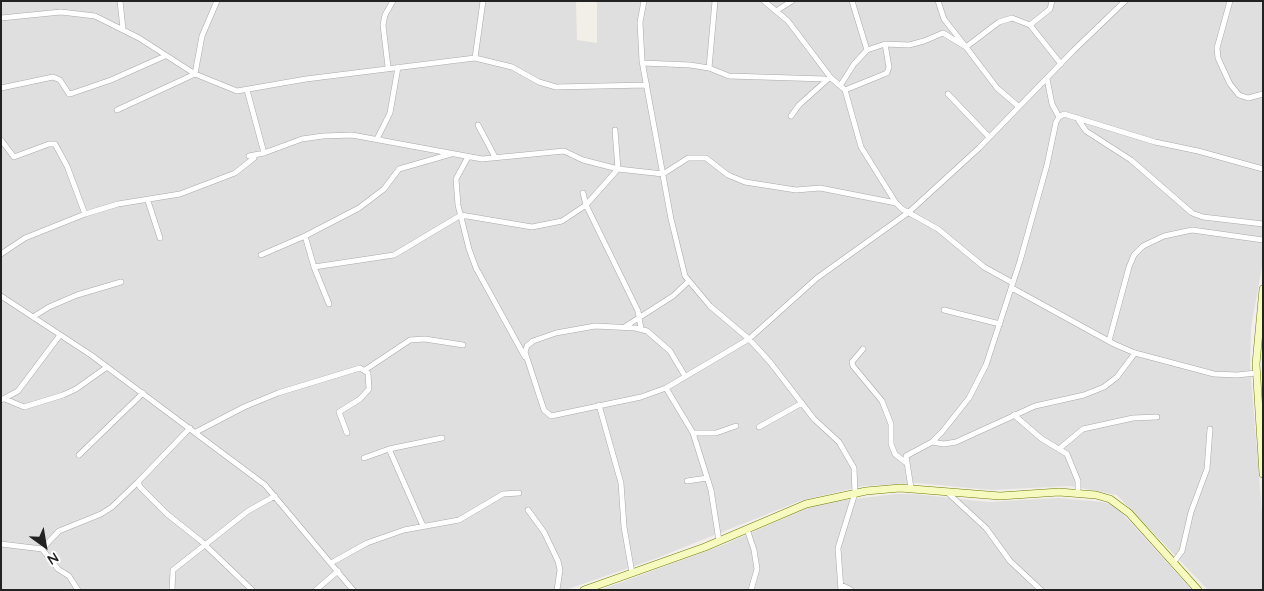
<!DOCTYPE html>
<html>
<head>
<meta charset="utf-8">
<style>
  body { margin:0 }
  #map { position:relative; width:1264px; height:591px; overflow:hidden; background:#f2efe9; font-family:Quicksand,sans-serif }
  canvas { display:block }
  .frame { position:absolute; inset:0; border:2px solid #222; pointer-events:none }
  .north { position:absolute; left:20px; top:521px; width:50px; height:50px; -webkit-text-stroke:4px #fff; paint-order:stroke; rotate:148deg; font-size:14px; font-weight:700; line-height:20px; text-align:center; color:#222 }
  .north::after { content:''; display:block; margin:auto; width:18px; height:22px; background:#222; clip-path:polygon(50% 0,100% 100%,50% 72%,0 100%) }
</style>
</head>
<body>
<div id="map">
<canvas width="1264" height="591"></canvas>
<div class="frame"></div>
<div class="north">N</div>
</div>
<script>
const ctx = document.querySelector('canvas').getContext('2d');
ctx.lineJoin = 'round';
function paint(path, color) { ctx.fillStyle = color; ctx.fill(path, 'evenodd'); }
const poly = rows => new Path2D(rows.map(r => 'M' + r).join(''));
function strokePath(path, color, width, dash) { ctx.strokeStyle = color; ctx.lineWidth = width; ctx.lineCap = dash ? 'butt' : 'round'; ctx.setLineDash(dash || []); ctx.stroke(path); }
paint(poly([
  [1,1,576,1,577,40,597,43,597,1,1263,1,1263,261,1251,328,1250,366,1263,525,1263,590,1208,590,1117,495,1070,486,992,490,917,483,863,486,800,501,652,560,565,590,1,590],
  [896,494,914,494,988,502,1058,498,1102,502,1113,505,1122,513,1192,590,600,590,723,545,812,506,837,501]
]), '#e0dfdf');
const street = poly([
  [120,1,123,29],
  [644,1,640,22,642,61,671,219,685,276,710,306,749,339,770,362,814,419,839,442,854,468,855,493,838,548,841,590],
  [764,1,788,21,831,78,845,90,861,147,896,203,902,209,938,229,984,267,1013,283],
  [852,1,867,50],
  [938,1,944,19,966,47,999,22,1012,18,1030,25,1061,64],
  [1230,1,1217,48,1218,58,1230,84,1239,95,1248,98,1263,94],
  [776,11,792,1],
  [1,18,61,12,95,16,139,38,195,74,237,91,306,79,475,58,512,67,539,82,556,87,647,85],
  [1030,25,1050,9,1052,1],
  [475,58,483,1],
  [643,63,690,65,709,68,729,76,825,79],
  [388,67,383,25,385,15,393,1],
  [709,68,715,1],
  [1047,79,1052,104,1059,117],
  [840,86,854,64,867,50,885,44,909,45,924,41,943,33,966,47,997,88,1018,106],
  [1,88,53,77,60,80,69,94,73,93,111,80,165,56],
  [247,90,264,153],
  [845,90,887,73,889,67,885,44],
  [948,94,989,137],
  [117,110,195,74,202,36,217,1],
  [791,116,799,105,828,79],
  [1077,118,1086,131,1131,160,1192,213,1203,217,1263,224],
  [478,125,495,157],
  [377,139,390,113,398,67],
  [1,140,14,157,49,144,55,144,67,166,85,214],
  [468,157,456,179,458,205,469,249,476,268,525,357],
  [583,193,586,205,638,311,641,329],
  [148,201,160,238],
  [305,236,314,267,329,304],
  [1,254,25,238,85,214,118,204,180,194,235,173,254,158,249,156,264,153,302,139,323,136,352,135,482,159,564,151,583,160,618,169,663,174,688,158,706,158,728,175,745,182,796,190,820,188,896,203],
  [261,255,305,236,359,208,384,189,399,169,451,154],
  [314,267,394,255,461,215,532,227,562,221,586,205,618,169,615,130],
  [1012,288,1114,344,1135,353,1214,374,1237,375,1256,373],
  [1,296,91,355,265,485,353,590],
  [944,310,1000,324],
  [33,317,49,307,77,295,121,282],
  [626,326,673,296,689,281],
  [1109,341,1129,267,1134,255,1143,246,1164,236,1192,230,1263,240],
  [863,349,852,362,853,366,882,401,891,424,891,444,895,454,905,462],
  [365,370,410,340,425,339,463,345],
  [685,376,670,351,647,331,635,328,595,326,556,333,533,341,527,346,525,352,544,410,551,416,641,397,666,388,749,339,817,278,909,212,979,148,1074,50,1125,1],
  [666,388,693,433,716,433,736,426],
  [5,399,24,407,63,395,76,389,107,367],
  [1,400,18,391,60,335],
  [599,405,621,483,624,527,632,573],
  [1014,415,1042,439,1067,454,1078,481,1078,493],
  [759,427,802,403],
  [190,428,138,482,140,487,167,514,201,541,252,590],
  [196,432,244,407,278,393,360,368,368,373,369,389,360,399,339,412,347,433],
  [693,433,711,490,719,541],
  [932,442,944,444,956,442,1035,406,1084,395,1104,387,1117,377,1135,353],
  [1059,449,1083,429,1133,418,1157,417],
  [79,455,143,393],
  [364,458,389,449],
  [687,481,707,478],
  [911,488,906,456,932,442,942,432,969,398,986,365,1020,261,1047,165,1056,122,1059,117,1064,114,1155,142,1198,151,1263,169],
  [948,493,986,528,1010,561,1041,590],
  [528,510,544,532,558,561,560,570,557,590],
  [423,526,389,449,442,438],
  [747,529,754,550,757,569,751,590],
  [1,544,42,549,59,531,101,514,112,507,138,482],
  [42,549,58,569,69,576,78,590],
  [331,563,367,543,404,530,459,520,503,494,519,493],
  [1173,563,1182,551,1191,512,1207,469,1210,429],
  [841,585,851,590],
  [172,590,173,570,248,511,275,496],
  [316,590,338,571]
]);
const secondary = poly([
  [1263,289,1256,364,1263,474],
  [584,590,705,547,806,504,866,491,900,488,1000,496,1059,492,1096,495,1110,499,1129,513,1198,590]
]);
strokePath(street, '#a9a9a9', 6);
strokePath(secondary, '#707d05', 8);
strokePath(street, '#fff', 5);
strokePath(secondary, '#f7fabf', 7);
</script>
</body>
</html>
